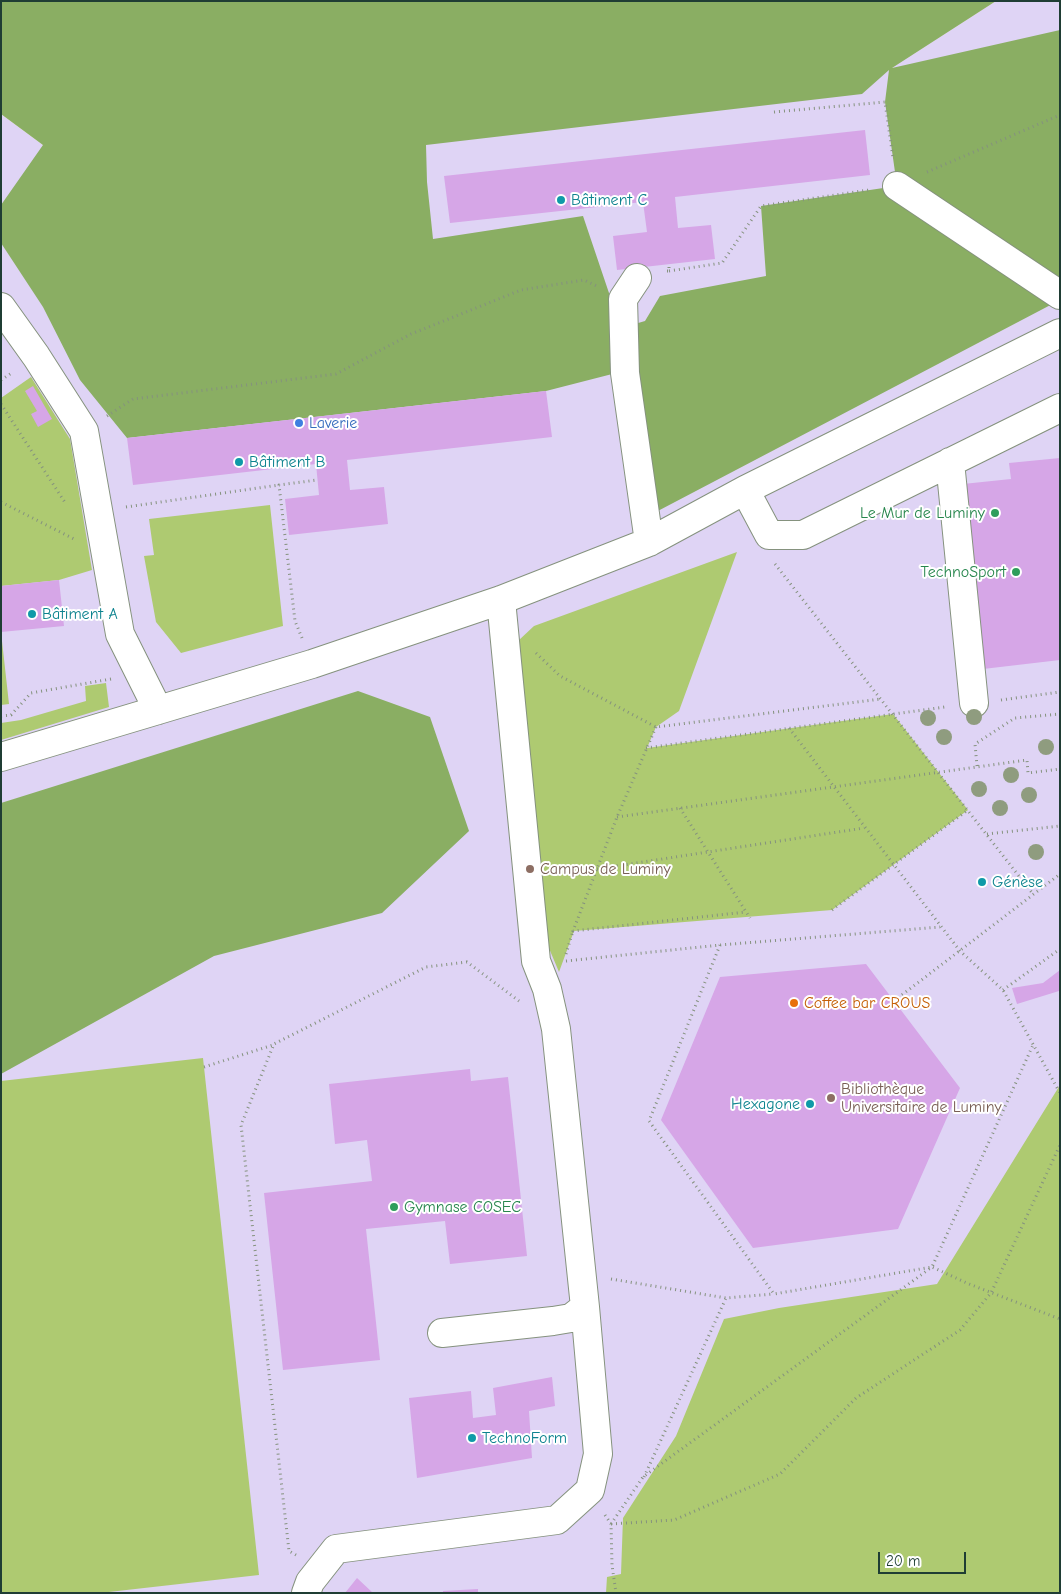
<!DOCTYPE html>
<html>
<head>
<meta charset="utf-8">
<style>
  body { margin:0 }
  #map { position:relative; width:1061px; height:1594px; overflow:hidden; background:#ebe6c8; font-family:"Comic Neue",sans-serif }
  canvas { display:block }
  .frame { position:absolute; inset:0; border:2px solid #1f3d34; pointer-events:none }
  .scale { position:absolute; left:878px; top:1552px; width:88px; height:22px; box-sizing:border-box; border:2px solid #1f3d34; border-top:0; padding-left:6px; font-size:15px; line-height:18px; white-space:nowrap; color:#1f3d34; -webkit-text-stroke:4px #fff; paint-order:stroke }
</style>
</head>
<body>
<div id="map">
<canvas width="1061" height="1594"></canvas>
<div class="frame"></div>
<div class="scale">20 m</div>
</div>
<script>
const ctx = document.querySelector('canvas').getContext('2d');
ctx.lineJoin = 'round';
function paint(path, color) { ctx.fillStyle = color; ctx.fill(path, 'evenodd'); }
const poly = rows => new Path2D(rows.map(r => 'M' + r).join(''));
function strokePath(path, color, width, dash) { ctx.strokeStyle = color; ctx.lineWidth = width; ctx.lineCap = dash ? 'butt' : 'round'; ctx.setLineDash(dash || []); ctx.stroke(path); }
function drawText(font, color, halo, rows, align = 'center') {
  ctx.font = font + ' "Comic Neue",sans-serif'; ctx.lineWidth = 4; ctx.setLineDash([]); ctx.textBaseline = 'middle'; ctx.strokeStyle = halo; ctx.fillStyle = color; for (const [text, x, y, turn = 0] of rows) {
    ctx.save(); ctx.translate(x, y); ctx.rotate((+turn || 0) * Math.PI / 180); ctx.textAlign = isNaN(turn) ? turn : align; if (halo) ctx.strokeText(text, 0, 0); ctx.fillText(text, 0, 0); ctx.restore();
  }
}
paint(poly([
  [996,1,1060,1,1060,1593,1,1593,1,114,43,145,890,69]
]), '#dfd4f5');
paint(poly([
  [31,377,70,439,92,570,59,580,1,586,1,398],
  [270,505,283,626,181,653,156,622,144,556,154,555,149,519],
  [737,552,679,711,656,727,647,748,893,714,968,810,832,910,574,931,559,972,543,934,518,641,534,626],
  [1,632,9,704,1,705],
  [106,683,109,707,1,740,1,723,21,720,86,701,85,686],
  [203,1058,259,1575,100,1593,1,1593,1,1081],
  [1060,1085,1060,1593,606,1593,607,1577,621,1574,623,1518,676,1436,724,1319,779,1308,937,1284]
]), '#aeca71');
paint(poly([
  [1,1,996,1,892,68,1060,30,1060,300,654,513,628,326,645,321,660,296,766,276,761,206,897,186,885,102,889,70,862,94,426,145,427,182,433,239,583,216,610,296,620,372,546,391,127,438,80,380,43,307,1,243,1,205,43,145,1,114],
  [358,691,430,717,469,831,382,913,214,956,1,1074,1,803]
]), '#8aae63');
paint(poly([
  [865,130,870,175,675,197,678,228,711,225,715,259,617,270,613,236,647,232,643,202,450,223,444,176],
  [33,386,52,419,38,427,31,414,37,411,25,391],
  [546,391,552,437,347,460,350,490,384,487,388,524,289,535,285,499,319,495,316,464,133,485,127,438],
  [1060,458,1060,660,983,669,963,484,1011,479,1009,463],
  [59,580,64,626,1,632,1,586],
  [866,964,960,1088,898,1229,753,1248,661,1120,720,977],
  [1060,970,1059,991,1017,1004,1012,988,1043,983],
  [470,1069,471,1081,508,1077,527,1256,450,1264,445,1221,366,1229,380,1360,283,1370,264,1193,372,1181,367,1140,335,1144,329,1084],
  [552,1377,555,1406,529,1411,532,1458,417,1478,409,1398,471,1391,473,1418,496,1415,493,1388],
  [357,1578,373,1593,345,1593],
  [478,1589,478,1593,443,1593,443,1591]
]), '#d6a6e7');
const minor = poly([
  [897,186,1060,295],
  [637,278,623,299,625,373,649,542],
  [1,307,36,356,84,431,120,634,158,710],
  [950,462,974,703],
  [745,490,769,535,803,535,1060,408],
  [1,757,312,664,501,600,649,542,745,490,1060,333],
  [442,1333,553,1321,571,1318,585,1307],
  [306,1593,310,1582,336,1549,557,1520,590,1490,598,1454,585,1307,556,1029,547,989,536,961,501,600]
]);
strokePath(minor, '#85927e', 30);
strokePath(poly([
  [774,112,885,102,893,158],
  [927,172,1060,115],
  [667,271,669,271,669,264],
  [669,271,722,263,761,206,869,190],
  [1,380,13,372],
  [1,404,66,504],
  [107,416,133,399,336,374,411,334,521,290,584,280,599,287],
  [1,502,74,539],
  [126,507,279,485],
  [775,564,1033,894],
  [302,638,295,621,279,485,317,480],
  [536,653,560,676,656,727,881,699],
  [1001,700,1060,692],
  [1,716,11,715,31,693,111,679],
  [656,727,617,817,573,931,746,912],
  [789,728,960,951,1003,990,1060,1093],
  [646,748,945,707],
  [977,766,975,744,1015,718,1060,714],
  [680,808,750,918],
  [617,817,1027,760,1028,773,1060,769],
  [987,834,1060,826],
  [597,869,864,828],
  [832,910,968,810],
  [720,945,649,1121,774,1294,932,1267,1033,1045],
  [566,954,573,931],
  [566,961,720,945,940,927],
  [1003,990,1060,949],
  [894,1001,1060,874],
  [204,1067,273,1045],
  [611,1279,726,1298,773,1294],
  [644,1477,726,1298],
  [605,1515,611,1524,612,1565,616,1593],
  [611,1524,674,1520,780,1474,856,1398,960,1330,991,1293,1060,1145],
  [611,1524,643,1477,932,1267,969,1284,1060,1319],
  [296,1555,289,1551,241,1125,274,1044,426,967,467,962,519,1001]
]), '#85927e', 3, [1, 4]);
strokePath(minor, '#fff', 28);
ctx.fillStyle = '#8f9c7f';
for (const [x, y] of [
  [974,717],
  [928,718],
  [944,737],
  [1046,747],
  [1011,775],
  [979,789],
  [1029,795],
  [1000,808],
  [1036,852]
]) { ctx.beginPath(); ctx.arc(x, y, 8, 0, 2 * Math.PI); ctx.fill(); }
for (const [x, y, r, color] of [
  [561,200,5,"#0f9aa8"],
  [299,423,5,"#3f7fe0"],
  [239,462,5,"#0f9aa8"],
  [995,513,5,"#2e9e5b"],
  [1016,572,5,"#2e9e5b"],
  [32,614,5,"#0f9aa8"],
  [530,869,5,"#8d6e63"],
  [982,882,5,"#0f9aa8"],
  [794,1003,5,"#e8710a"],
  [831,1098,5,"#8d6e63"],
  [810,1104,5,"#0f9aa8"],
  [394,1207,5,"#2e9e5b"],
  [472,1438,5,"#0f9aa8"]
]) { const dot = new Path2D(); dot.arc(x, y, r, 0, 2 * Math.PI); ctx.fillStyle = color; ctx.fill(dot); strokePath(dot, '#fff', 2); }
drawText('16px', '#0d838f', '#fff', [
  ["Bâtiment C",571,200],
  ["Bâtiment B",249,462],
  ["Bâtiment A",42,614],
  ["Génèse",992,882],
  ["Hexagone",800,1104,"right"],
  ["TechnoForm",482,1438]
], 'left');
drawText('16px', '#366cbe', '#fff', [
  ["Laverie",309,423]
], 'left');
drawText('16px', '#27864d', '#fff', [
  ["Le Mur de Luminy",985,513],
  ["TechnoSport",1006,572],
  ["Gymnase COSEC",404,1207,"left"]
], 'right');
drawText('16px', '#785e54', '#fff', [
  ["Campus de Luminy",540,869],
  ["Bibliothèque",841,1089],
  ["Universitaire de Luminy",841,1107]
], 'left');
drawText('16px', '#c56008', '#fff', [
  ["Coffee bar CROUS",804,1003]
], 'left');
</script>
</body>
</html>
